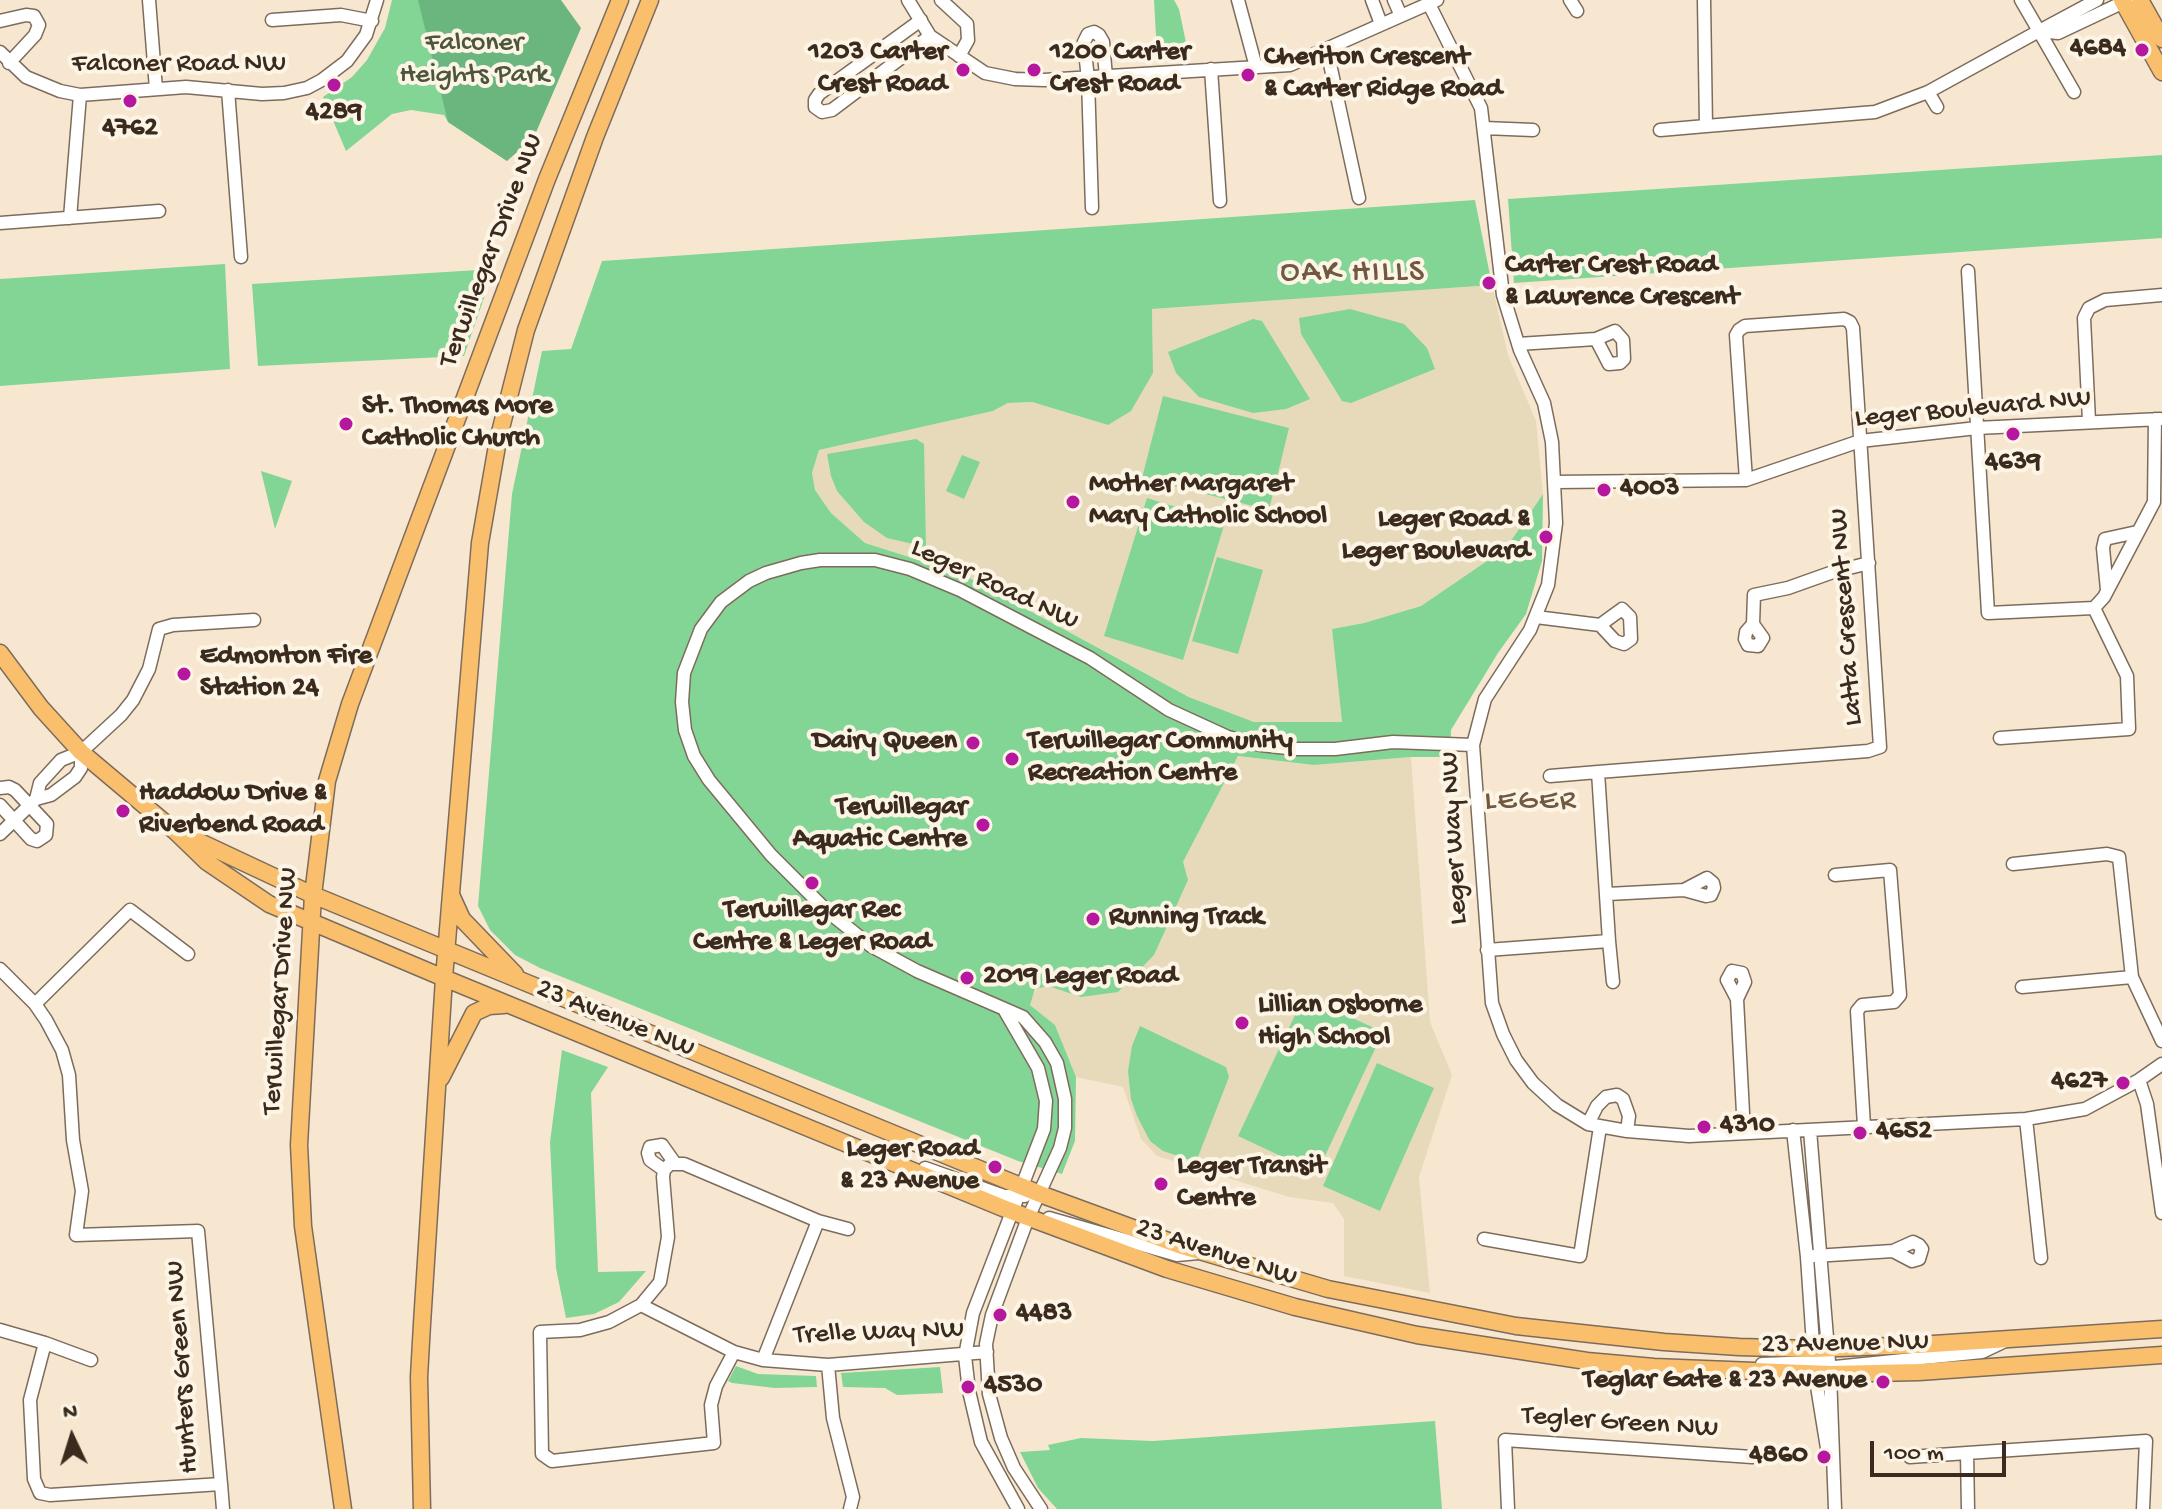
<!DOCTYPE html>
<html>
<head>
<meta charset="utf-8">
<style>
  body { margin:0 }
  #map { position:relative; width:2162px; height:1509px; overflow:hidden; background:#f8e7d0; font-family:"Gochi Hand",sans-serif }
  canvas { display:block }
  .north { position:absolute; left:32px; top:1397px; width:80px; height:80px; -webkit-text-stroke:6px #fcf5e5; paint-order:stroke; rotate:356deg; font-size:22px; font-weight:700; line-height:32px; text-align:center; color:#3b2a1e }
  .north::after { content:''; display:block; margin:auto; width:28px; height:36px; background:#3b2a1e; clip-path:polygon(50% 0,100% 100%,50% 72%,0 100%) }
  .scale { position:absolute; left:1870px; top:1441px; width:136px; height:36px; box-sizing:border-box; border:4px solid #3b2a1e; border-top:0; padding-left:10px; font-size:24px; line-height:28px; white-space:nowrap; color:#3b2a1e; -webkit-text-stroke:6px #fcf5e5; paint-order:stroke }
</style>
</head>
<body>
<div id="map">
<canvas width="2162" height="1509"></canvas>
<div class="north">N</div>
<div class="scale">100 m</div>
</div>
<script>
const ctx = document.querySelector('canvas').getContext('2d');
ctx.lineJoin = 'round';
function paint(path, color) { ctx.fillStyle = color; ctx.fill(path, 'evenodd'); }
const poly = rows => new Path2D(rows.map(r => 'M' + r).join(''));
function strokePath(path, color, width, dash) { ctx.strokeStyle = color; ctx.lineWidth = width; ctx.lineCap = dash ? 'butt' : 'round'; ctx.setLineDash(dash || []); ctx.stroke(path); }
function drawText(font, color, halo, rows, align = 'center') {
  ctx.font = font + ' "Gochi Hand",sans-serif'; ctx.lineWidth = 8; ctx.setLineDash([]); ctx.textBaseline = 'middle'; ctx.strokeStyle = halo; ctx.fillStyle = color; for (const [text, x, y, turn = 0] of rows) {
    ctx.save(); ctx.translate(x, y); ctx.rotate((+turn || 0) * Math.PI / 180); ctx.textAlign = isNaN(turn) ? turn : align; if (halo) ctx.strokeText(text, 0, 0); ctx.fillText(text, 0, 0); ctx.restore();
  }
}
paint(poly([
  [1492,285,1508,355,1536,421,1543,494,1506,548,1421,606,1364,623,1332,629,1342,722,1254,722,1190,697,960,573,865,543,831,513,815,490,812,473,819,450,993,411,1008,403,1032,402,1108,425,1153,373,1152,309],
  [1238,756,1314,765,1411,757,1430,1022,1452,1075,1419,1177,1430,1293,1344,1276,1344,1219,1333,1203,1289,1197,1157,1156,1141,1139,1123,1087,1076,1077,1055,1025,1030,1005,1031,998,1039,986,1048,986,1081,997,1143,965,1154,955,1183,862]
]), '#e7daba');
paint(poly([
  [392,0,558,0,507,161,448,122,444,115,411,110,392,114,346,151,323,97,352,77,367,60,385,28],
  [1154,0,1174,0,1179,9,1188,52,1157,53],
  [2162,155,2162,238,1514,283,1508,199],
  [1475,200,1492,285,1152,309,1153,373,1131,411,1108,425,1032,402,1008,403,993,411,819,450,812,473,815,490,831,513,865,543,960,573,1189,697,1254,722,1342,722,1332,629,1364,623,1421,606,1506,548,1543,494,1542,561,1526,614,1498,653,1451,730,1450,757,1411,757,1314,765,1238,756,1183,862,1188,880,1154,955,1118,992,1081,997,1048,986,1035,989,1030,1005,1055,1025,1076,1077,1075,1141,1062,1174,1018,1161,540,968,515,955,490,930,478,906,512,494,542,351,571,349,602,261],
  [225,264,230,369,0,386,0,279],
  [494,269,464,356,258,366,252,284],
  [1350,309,1404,324,1427,348,1435,369,1351,403,1342,401,1301,334,1299,318],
  [1253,319,1262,321,1310,399,1286,409,1253,413,1199,397,1176,373,1168,352],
  [1163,396,1289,428,1269,510,1142,478],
  [916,439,924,444,926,547,887,538,864,522,837,491,831,476,827,454],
  [962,455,980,462,964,499,946,491],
  [261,471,292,481,275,529],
  [1147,498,1225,522,1183,660,1104,636],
  [1217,557,1263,570,1238,654,1192,641],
  [1304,996,1383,1032,1317,1173,1238,1136],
  [1140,1026,1226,1067,1229,1077,1196,1162,1163,1151,1150,1141,1137,1116,1131,1099,1128,1071,1132,1046],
  [562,1050,608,1067,591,1093,598,1272,646,1271,619,1302,594,1314,566,1318,556,1268,550,1142],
  [1377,1063,1434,1088,1380,1211,1323,1186],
  [736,1366,758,1374,816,1376,817,1387,775,1388,732,1383,728,1381],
  [940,1367,943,1393,897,1395,885,1388,843,1387,841,1373],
  [1435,1421,1442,1509,1057,1509,1038,1488,1020,1452,1050,1450,1048,1445,1081,1438,1153,1441]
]), '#83d595');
paint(poly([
  [418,0,561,0,581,28,534,137,507,161,448,122]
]), '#6ab67e');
const minor = poly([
  [149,0,156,89],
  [908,0,930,36,985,73,1015,79,1044,80,1290,65,1437,0],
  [941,0,967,24,968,40,959,56],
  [1238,0,1256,67],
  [1372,0,1381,24],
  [1394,0,1401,16],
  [1570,0,1577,11],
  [1704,0,1706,126,1875,112,1928,92,2039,31,2021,0],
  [1429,4,1481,108,1503,295,1520,350,1544,403,1552,442,1556,523,1548,585,1530,630,1485,699,1473,745,1492,1003,1503,1034,1516,1060,1533,1083,1557,1105,1588,1124,1627,1131,1689,1136,2026,1119,2085,1109,2139,1080,2162,1064],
  [272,20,341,15,372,21],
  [921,20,819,94,815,100,815,107,822,112,832,110,930,36],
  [0,21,26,15,34,16,39,25,35,35,9,63],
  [2039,31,2058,33,2128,0],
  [2039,31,2074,92],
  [2039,31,2097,0],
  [1322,50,1330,64,1359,198],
  [0,52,26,77,60,91,80,95,186,87,262,94,284,93,307,88,322,80,347,61,366,35,377,0],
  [1211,69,1220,201],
  [228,90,241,257],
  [1928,92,1937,107],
  [1484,128,1533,130],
  [1660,130,1706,126],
  [1092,208,1088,79,1084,42,1088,34,1094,32,1099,35,1103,42,1106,77],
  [70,218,80,95],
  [0,223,159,211],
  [1968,271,1988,613,2094,608,2104,597,2154,502,2155,419],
  [1518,344,1596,339,1615,331,1623,340,1624,359,1620,363,1609,364,1596,339],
  [2089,421,2084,318,2089,308,2105,300,2162,295],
  [1555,482,1746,480,1860,441,1977,428,2160,419],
  [2107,590,2103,548,2105,539,2137,532],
  [1536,617,1600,625,1622,609,1630,617,1631,639,1624,644,1615,641,1600,625],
  [1753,624,1746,632,1745,639,1748,645,1758,646,1763,638,1753,624,1754,595,1788,588,1833,572,1869,563],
  [2000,738,2129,729,2127,676,2094,608],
  [1550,776,1598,772],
  [0,788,9,787,15,790,47,824,46,835,37,841,31,839,0,805],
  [36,799,40,783,61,760,81,752,121,715,133,700,149,669,159,629,173,625,254,620],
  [0,834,36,799,51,795,75,777,81,768,81,752],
  [2013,864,2107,854,2119,857,2132,977,2162,1041],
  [1835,875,1890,870,1900,995,1894,1002,1862,1005,1857,1011,1864,1126],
  [1608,894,1684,890,1707,878,1713,883,1714,888,1711,895,1706,896,1684,890],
  [1609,941,1613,982],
  [1487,950,1609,941,1598,772,1868,751,1880,747,1853,328,1850,322,1844,319,1745,326,1739,330,1736,335,1746,480],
  [0,969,35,1004,46,1020,62,1050,69,1075,73,1140,82,1191,76,1235,198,1231,221,1484,50,1495,40,1493,34,1479,30,1400,45,1343,0,1330],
  [2022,987,2132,977],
  [1737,999,1727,980,1732,971,1742,973,1745,982,1737,999,1744,1132],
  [35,1004,130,910,188,954],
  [1005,1011,1038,1068,1046,1101,1044,1129,973,1313,965,1356,969,1391,981,1442,1018,1509],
  [2139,1080,2147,1104,2162,1213],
  [2026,1119,2041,1258],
  [1588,1124,1597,1106,1606,1097,1617,1095,1623,1099,1629,1116,1627,1131],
  [1793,1130,1807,1257,1815,1374,1827,1448],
  [1810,1130,1830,1374,1835,1509],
  [925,1168,1004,1196,1025,1196],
  [664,1170,650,1160,648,1153,650,1147,662,1145,674,1162],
  [1049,1218,1177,1255,1198,1253],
  [818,1221,848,1229],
  [1484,1239,1580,1256,1600,1127],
  [1814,1256,1893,1251,1912,1261,1919,1259,1922,1249,1919,1245,1913,1242,1893,1251],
  [641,1305,734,1352,763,1360,828,1365,987,1352],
  [45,1343,91,1360],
  [734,1352,716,1386,711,1405,714,1443,552,1461,542,1454,540,1332,580,1330,609,1322,641,1305,660,1282,668,1237,663,1177,664,1170,670,1164,684,1164,818,1221,763,1360],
  [1762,1364,1814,1362,1818,1359],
  [828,1365,833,1418,853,1497,850,1509],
  [1825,1368,1982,1352,2003,1342],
  [1910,1457,1967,1453],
  [221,1484,223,1509],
  [1041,1509,1014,1468,1001,1438,989,1394,986,1344,992,1315,1028,1218,1060,1148,1065,1128,1065,1099,1057,1063,1045,1042,1023,1017,917,971,871,946,827,911,771,855,709,780,694,756,685,730,682,702,684,673,701,629,721,602,749,581,766,573,801,563,820,560,875,560,910,569,960,590,1090,658,1169,710,1228,737,1261,745,1296,749,1335,749,1393,742,1473,745],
  [1508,1509,1505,1440,1752,1457],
  [1968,1509,1967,1453,2146,1441,2143,1509]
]);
const major = poly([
  [2122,0,2162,72],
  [2140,0,2162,39],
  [0,653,41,708,81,752,176,832,207,862,269,904,444,978,1003,1208,1167,1269,1295,1307,1417,1335,1587,1361,1654,1367,1830,1374,1919,1372,2162,1355],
  [185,835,313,895,1040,1194,1179,1245,1328,1289,1516,1326,1664,1342,1739,1347,1813,1349,1918,1345,2162,1329],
  [452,897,462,919,515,974],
  [441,1078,474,1013,489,1006,504,1005],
  [343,1509,303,1226,299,1145,313,895,327,781,350,704,547,179,620,0],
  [422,1509,419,1377,422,1324,444,978,480,543,498,440,526,330,595,137,650,0]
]);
strokePath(minor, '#7d6c5c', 15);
strokePath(major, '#7d6c5c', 19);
strokePath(minor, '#fff', 12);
strokePath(major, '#f9bf6d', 16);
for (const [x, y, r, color] of [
  [2142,50,8,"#b5179e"],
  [963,70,8,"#b5179e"],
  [1034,70,8,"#b5179e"],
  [1248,75,8,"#b5179e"],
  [334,85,8,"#b5179e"],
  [130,101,8,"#b5179e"],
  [1489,283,8,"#b5179e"],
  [346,424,8,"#b5179e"],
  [2013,434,8,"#b5179e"],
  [1604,490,8,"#b5179e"],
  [1073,502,8,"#b5179e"],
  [1546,537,8,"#b5179e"],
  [184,674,8,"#b5179e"],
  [973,743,8,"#b5179e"],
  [1012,759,8,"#b5179e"],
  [123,811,8,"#b5179e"],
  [983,825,8,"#b5179e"],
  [812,883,8,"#b5179e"],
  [1093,919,8,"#b5179e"],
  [967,978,8,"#b5179e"],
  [1242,1023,8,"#b5179e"],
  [2123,1083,8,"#b5179e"],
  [1704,1127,8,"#b5179e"],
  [1860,1133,8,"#b5179e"],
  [995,1167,8,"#b5179e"],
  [1161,1184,8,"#b5179e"],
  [1000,1315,8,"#b5179e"],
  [1883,1382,8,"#b5179e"],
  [968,1387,8,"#b5179e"],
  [1824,1457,8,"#b5179e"]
]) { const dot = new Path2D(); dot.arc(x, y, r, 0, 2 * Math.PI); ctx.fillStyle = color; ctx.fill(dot); strokePath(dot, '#fcf5e5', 3); }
drawText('28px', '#4d553c', '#fcf5e5', [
  ["Falconer",474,45],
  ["Heights Park",474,77]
]);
drawText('bold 28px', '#3b2a1e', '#fcf5e5', [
  ["4684",2126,50,"right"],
  ["1203 Carter",947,54,"right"],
  ["Crest Road",947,86,"right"],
  ["1200 Carter",1050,54],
  ["Crest Road",1050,86],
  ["Cheriton Crescent",1264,59],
  ["& Carter Ridge Road",1264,91],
  ["4289",334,114,"center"],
  ["4762",130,130,"center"],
  ["Carter Crest Road",1505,267],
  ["& Lawrence Crescent",1505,299],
  ["St. Thomas More",362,408],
  ["Catholic Church",362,440],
  ["4639",2013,464,"center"],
  ["Mother Margaret",1089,486],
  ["Mary Catholic School",1089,518],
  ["4003",1620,490],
  ["Leger Road &",1530,521,"right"],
  ["Leger Boulevard",1530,553,"right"],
  ["Edmonton Fire",200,658],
  ["Station 24",200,690],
  ["Dairy Queen",957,743,"right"],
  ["Terwillegar Community",1028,743],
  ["Recreation Centre",1028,775],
  ["Haddow Drive &",139,795],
  ["Riverbend Road",139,827],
  ["Terwillegar",967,809,"right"],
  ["Aquatic Centre",967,841,"right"],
  ["Terwillegar Rec",812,912,"center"],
  ["Centre & Leger Road",812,944,"center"],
  ["Running Track",1109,919],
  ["2019 Leger Road",983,978],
  ["Lillian Osborne",1258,1007],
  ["High School",1258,1039],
  ["4627",2107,1083,"right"],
  ["4310",1720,1127],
  ["4652",1876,1133],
  ["Leger Road",979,1151,"right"],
  ["& 23 Avenue",979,1183,"right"],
  ["Leger Transit",1177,1168],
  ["Centre",1177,1200],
  ["4483",1016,1315],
  ["Teglar Gate & 23 Avenue",1867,1382,"right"],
  ["4530",984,1387],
  ["4860",1808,1457,"right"]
], 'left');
drawText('28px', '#3b2a1e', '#fcf5e5', [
  ["Falconer Road NW",179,66],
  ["Terwillegar Drive NW",493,251,-69],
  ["Leger Boulevard NW",1973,410,-5],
  ["Leger Road NW",994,586,25],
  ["Latta Crescent NW",1848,617,-94],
  ["Leger Way NW",1456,838,-93],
  ["Terwillegar Drive NW",282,991,-86],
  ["23 Avenue NW",615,1020,22],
  ["23 Avenue NW",1216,1254,18],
  ["Trelle Way NW",879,1334,-2],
  ["23 Avenue NW",1845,1345,-1],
  ["Hunters Green NW",184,1367,-94],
  ["Tegler Green NW",1620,1424,4]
]);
ctx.letterSpacing = '2px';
drawText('30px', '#715841', '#fcf5e5', [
  ["LEGER",1531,803]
]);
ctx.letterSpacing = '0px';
ctx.letterSpacing = '2px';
drawText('32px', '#715841', '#fcf5e5', [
  ["OAK HILLS",1353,274]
]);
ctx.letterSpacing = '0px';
</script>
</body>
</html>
